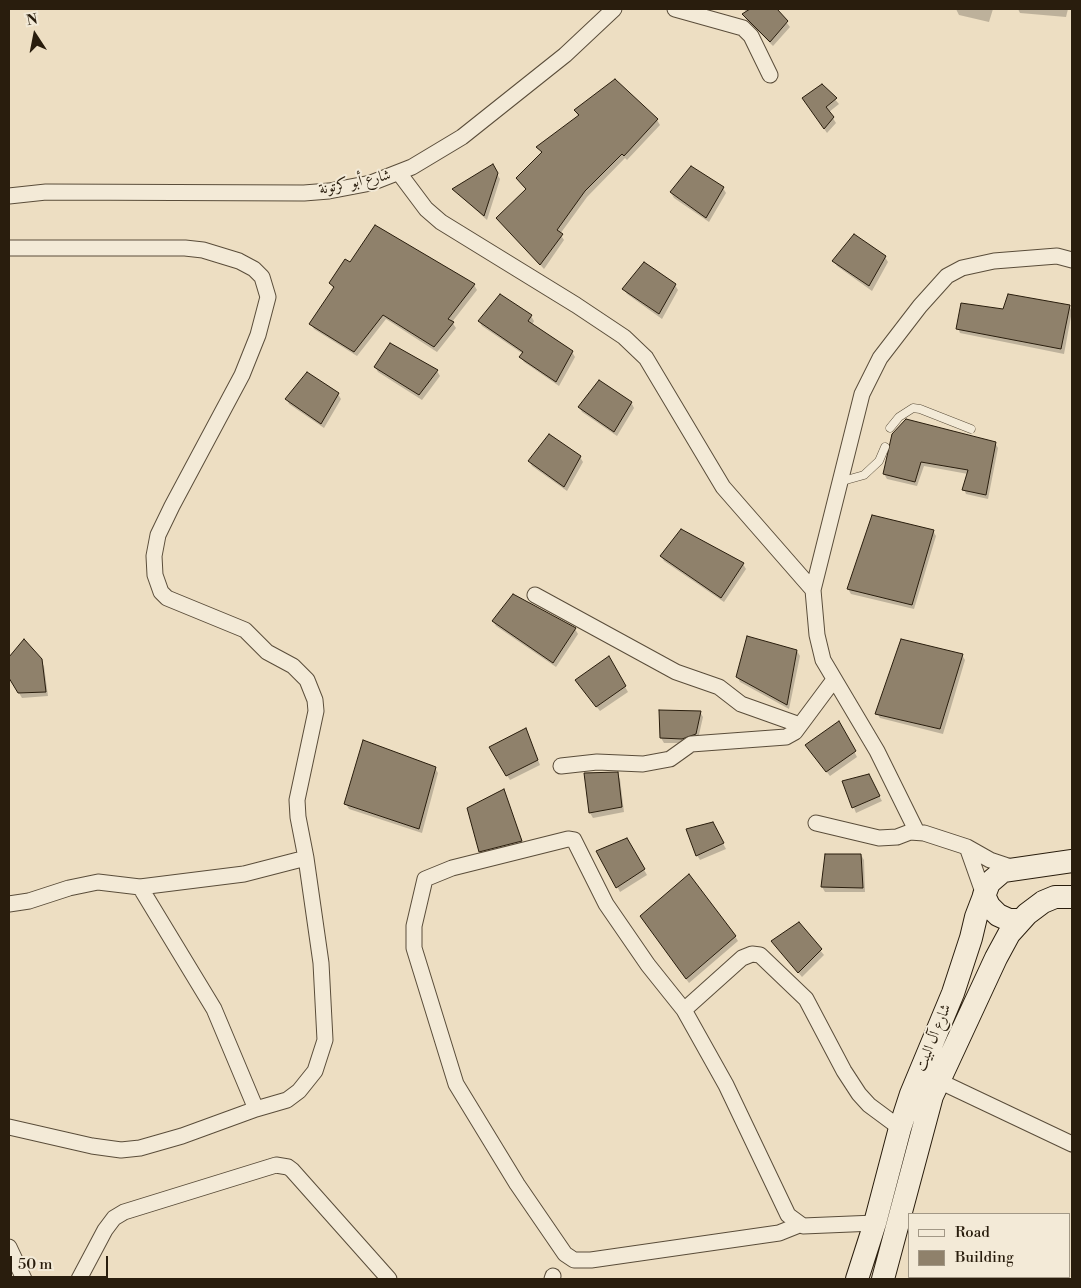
<!DOCTYPE html>
<html>
<head>
<meta charset="utf-8">
<style>
  body { margin:0 }
  #map { position:relative; width:1081px; height:1288px; overflow:hidden; background:#eddec2; font-family:"Libre Bodoni",serif }
  canvas { display:block }
  .frame { position:absolute; inset:0; border:10px solid #291d0d; pointer-events:none }
  .legend { position:absolute; left:908px; top:1213px; width:162px; height:65px; box-sizing:border-box; background:#f3ead7; border:1px solid #a29886; margin:0; padding:6px 9px; list-style:none; font-size:15px; color:#291d0d }
  .legend li { display:flex; align-items:center; gap:10px; height:25px }
  .legend b { width:25px; border:1px solid #a29886 }
  .north { position:absolute; left:10px; top:10px; width:50px; height:50px; -webkit-text-stroke:4px #f3ead7; paint-order:stroke; rotate:349deg; font-size:14px; font-weight:700; line-height:20px; text-align:center; color:#291d0d }
  .north::after { content:''; display:block; margin:auto; width:18px; height:22px; background:#291d0d; clip-path:polygon(50% 0,100% 100%,50% 72%,0 100%) }
  .scale { position:absolute; left:10px; top:1256px; width:98px; height:22px; box-sizing:border-box; border:2px solid #291d0d; border-top:0; padding-left:6px; font-size:15px; line-height:18px; white-space:nowrap; color:#291d0d; -webkit-text-stroke:4px #f3ead7; paint-order:stroke }
</style>
</head>
<body>
<div id="map">
<canvas width="1081" height="1288"></canvas>
<div class="frame"></div>
<ul class="legend">
<li><b style="height:6px;background:#f3ead7"></b>Road</li>
<li><b style="height:14px;background:#8f816b"></b>Building</li>
</ul>
<div class="north">N</div>
<div class="scale">50 m</div>
</div>
<script>
const ctx = document.querySelector('canvas').getContext('2d');
ctx.lineJoin = 'round';
function paint(path, color) { ctx.fillStyle = color; ctx.fill(path, 'evenodd'); }
const poly = rows => new Path2D(rows.map(r => 'M' + r).join(''));
function strokePath(path, color, width, dash) { ctx.strokeStyle = color; ctx.lineWidth = width; ctx.lineCap = dash ? 'butt' : 'round'; ctx.setLineDash(dash || []); ctx.stroke(path); }
function drawText(font, color, halo, rows, align = 'center') {
  ctx.font = font + ' "Libre Bodoni",Amiri,serif'; ctx.lineWidth = 4; ctx.setLineDash([]); ctx.textBaseline = 'middle'; ctx.strokeStyle = halo; ctx.fillStyle = color; for (const [text, x, y, turn = 0] of rows) {
    ctx.save(); ctx.translate(x, y); ctx.rotate((+turn || 0) * Math.PI / 180); ctx.textAlign = isNaN(turn) ? turn : align; if (halo) ctx.strokeText(text, 0, 0); ctx.fillText(text, 0, 0); ctx.restore();
  }
}
paint(poly([
  [743,9,776,9,790,27,773,46,746,19,744,14,747,12],
  [956,9,993,9,989,22,959,15],
  [1018,9,1068,9,1066,17,1020,13],
  [822,85,839,104,829,112,836,123,827,133,807,104],
  [575,111,657,120,660,125,627,160,625,158,587,197,560,234,564,240,544,269,497,218,526,190,517,179,542,154,538,147,579,117],
  [492,166,500,179,487,220,454,190],
  [723,188,726,193,709,222,674,198,671,193],
  [376,226,474,285,477,290,452,322,456,328,437,352,386,319,357,356,314,329,311,324,334,289,330,283,351,263],
  [885,257,888,262,872,291,837,266,834,261],
  [675,285,678,290,662,319,627,294,624,289],
  [1069,306,1072,311,1064,354,960,333,958,328,1004,311],
  [531,316,534,321,532,325,572,352,575,357,559,386,524,362,521,357,523,354,482,326,479,321],
  [375,367,437,371,440,376,422,400,378,372],
  [338,394,341,399,324,428,289,404,287,399],
  [631,402,634,408,617,436,582,412,579,407],
  [894,434,995,443,998,448,988,499,966,494,964,489,968,474,924,466,917,486,887,479,884,474],
  [580,457,583,462,567,491,532,466,529,461],
  [933,531,936,536,914,609,851,594,848,589],
  [661,556,743,564,746,569,724,602,664,561],
  [514,596,575,629,578,634,556,667,496,626,493,621],
  [24,641,44,666,48,696,22,698,9,676,9,659],
  [797,651,800,656,789,709,740,682,737,676],
  [962,655,965,660,943,734,880,718,877,713],
  [609,658,628,692,600,711,580,686],
  [700,712,703,717,698,739,686,743,664,743,661,738],
  [839,723,857,757,830,776,806,746],
  [528,735,540,765,510,780,490,748],
  [435,768,438,773,422,833,349,809,346,804],
  [585,774,617,774,620,779,624,812,593,818,590,813],
  [868,776,882,801,856,813,844,782],
  [504,791,524,846,483,856,480,851],
  [712,823,726,849,700,860,697,855],
  [627,840,647,875,620,892,598,852],
  [861,855,864,860,865,892,825,892,822,887],
  [644,921,735,936,738,941,689,983],
  [798,924,824,955,802,977,772,941]
]), '#0003');
const building = poly([
  [750,9,777,9,788,21,770,42,742,14,750,9],
  [615,79,658,119,624,156,622,154,585,191,557,230,563,234,540,265,496,218,526,189,516,178,542,152,536,147,579,115,574,110,615,79],
  [822,84,837,98,826,107,834,117,824,129,802,98,822,84],
  [493,164,498,173,484,216,452,189,493,164],
  [691,166,724,187,706,218,670,192,691,166],
  [375,225,475,284,448,319,454,322,434,347,383,315,354,352,309,324,334,287,329,283,345,259,350,262,375,225],
  [854,234,886,256,869,286,832,261,854,234],
  [644,262,676,284,659,314,622,289,644,262],
  [500,294,532,315,528,321,573,351,556,382,519,357,523,352,478,321,500,294],
  [1008,294,1070,305,1061,349,956,329,961,303,1003,309,1008,294],
  [390,343,438,370,419,395,374,367,390,343],
  [307,372,339,393,321,424,285,399,307,372],
  [599,380,632,402,614,432,578,407,599,380],
  [906,419,996,442,986,495,962,490,968,470,921,462,915,482,883,474,892,434,906,419],
  [549,434,581,456,564,487,528,461,549,434],
  [872,515,934,530,912,605,847,589,872,515],
  [681,529,744,563,721,598,660,556,681,529],
  [513,594,576,628,553,663,492,621,513,594],
  [747,636,797,650,787,705,736,677,747,636],
  [24,639,42,659,46,692,18,693,9,678,9,657,24,639],
  [901,639,963,654,940,729,875,714,901,639],
  [609,656,626,686,596,707,575,680,609,656],
  [659,710,701,711,696,734,682,739,660,738,659,710],
  [839,721,856,751,826,772,805,745,839,721],
  [526,728,538,760,506,776,489,747,526,728],
  [363,740,436,767,419,829,344,804,363,740],
  [618,772,622,807,589,813,584,773,618,772],
  [869,774,880,796,852,808,842,781,869,774],
  [504,789,522,841,479,852,467,808,504,789],
  [713,822,724,843,696,856,686,829,713,822],
  [627,838,645,869,616,888,596,851,627,838],
  [825,854,861,854,863,888,821,887,825,854],
  [689,874,736,936,686,979,640,916,689,874],
  [799,922,822,949,798,973,771,941,799,922]
]);
paint(building, '#8f816b');
strokePath(building, '#291d0d', 1);
const lane = poly([
  [890,428,899,417,913,408,920,409,971,429],
  [839,482,864,475,879,461,885,447]
]);
const street = poly([
  [675,9,743,28,751,36,770,75],
  [399,173,426,209,441,222,576,305,624,337,646,358,723,487,813,590,817,635,823,660,877,751,917,832],
  [9,196,46,192,304,193,329,191,371,183,412,167,462,137,565,55,614,9],
  [9,248,185,248,203,250,239,261,254,269,262,277,268,297,258,335,242,375,172,506,158,535,154,556,155,575,161,592,167,598,245,630,267,652,293,666,307,680,315,700,316,711,297,800,298,817,306,858],
  [813,590,862,394,880,358,920,306,947,276,962,268,994,261,1057,256,1072,260],
  [535,595,676,672,719,687,741,704,800,725],
  [561,766,597,762,643,764,670,759,691,744,786,737,795,732,833,681],
  [816,823,879,838,897,837,910,832,924,833,967,847,990,860,1014,868],
  [967,847,984,895],
  [140,887,244,874,306,858,321,963,325,1040,315,1071,299,1091,287,1100,256,1109],
  [9,904,29,901,69,888,98,882,140,887,214,1009,256,1109,182,1136,140,1148,121,1150,92,1146,9,1127],
  [684,1010,742,958,752,954,760,955,806,999,844,1071,859,1094,869,1105,900,1128],
  [939,1081,1072,1144],
  [799,1225,779,1233,591,1260,574,1260,565,1254,517,1184,456,1084,414,948,414,926,425,879,452,868,568,839,574,840,606,904,648,965,684,1010,726,1085,788,1215,803,1226,875,1223],
  [9,1247,24,1279],
  [79,1279,105,1230,114,1218,124,1212,276,1165,288,1167,292,1170,389,1279],
  [552,1279,553,1276]
]);
const secondary = poly([
  [984,895,989,906,998,915,1009,920,1021,920],
  [857,1279,875,1223,900,1128,911,1094,953,993,971,938,976,917,989,883,1003,871,1072,861],
  [883,1279,932,1096,996,958,1009,934,1027,914,1043,902,1055,897,1072,897]
]);
strokePath(lane, '#5a4d3a', 9);
strokePath(street, '#5a4d3a', 17);
strokePath(secondary, '#291d0d', 24);
strokePath(lane, '#f3ead7', 8);
strokePath(street, '#f3ead7', 15);
strokePath(secondary, '#f3ead7', 22);
drawText('15px', '#291d0d', '#f3ead7', [
  ["شارع أبو كرتونة",355,183,-12],
  ["شارع آل البيت",934,1038,-68]
]);
</script>
</body>
</html>
